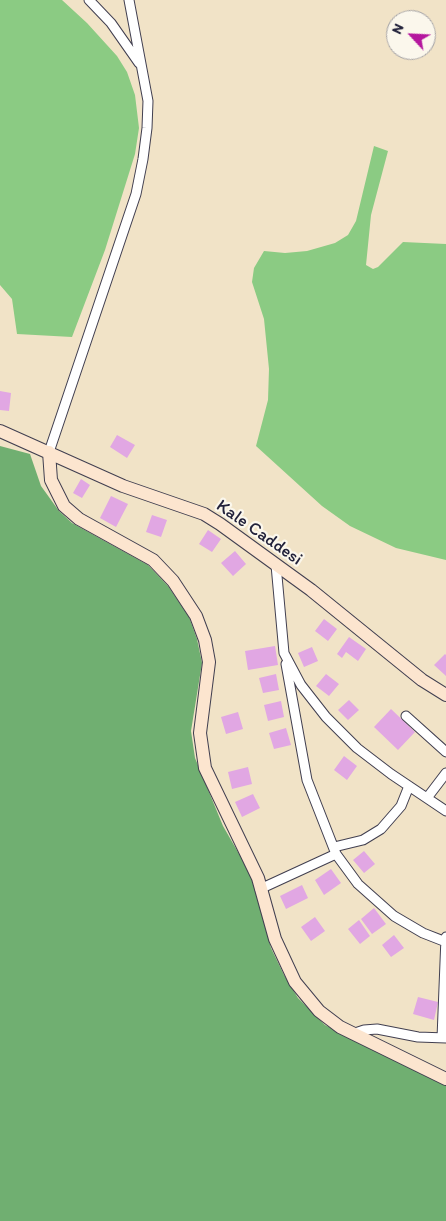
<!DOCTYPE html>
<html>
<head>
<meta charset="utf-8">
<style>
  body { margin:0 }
  #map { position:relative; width:446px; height:1221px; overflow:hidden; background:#f1e3c7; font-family:Itim,sans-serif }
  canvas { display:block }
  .north { position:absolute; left:386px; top:10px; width:50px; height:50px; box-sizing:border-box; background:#fbf7ec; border:1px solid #a4a2a5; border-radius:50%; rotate:295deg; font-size:14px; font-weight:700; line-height:20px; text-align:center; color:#22223b }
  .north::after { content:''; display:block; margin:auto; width:18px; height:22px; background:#b5179e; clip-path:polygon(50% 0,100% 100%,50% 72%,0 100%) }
</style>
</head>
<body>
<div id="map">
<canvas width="446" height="1221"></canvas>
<div class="north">N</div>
</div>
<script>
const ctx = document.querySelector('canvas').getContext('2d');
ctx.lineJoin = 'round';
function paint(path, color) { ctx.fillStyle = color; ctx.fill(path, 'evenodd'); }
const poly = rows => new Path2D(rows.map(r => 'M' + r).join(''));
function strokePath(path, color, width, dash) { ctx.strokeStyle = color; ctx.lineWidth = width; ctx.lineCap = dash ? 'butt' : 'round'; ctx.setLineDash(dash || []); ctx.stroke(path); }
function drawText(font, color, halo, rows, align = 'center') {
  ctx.font = font + ' Itim,sans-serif'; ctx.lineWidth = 4.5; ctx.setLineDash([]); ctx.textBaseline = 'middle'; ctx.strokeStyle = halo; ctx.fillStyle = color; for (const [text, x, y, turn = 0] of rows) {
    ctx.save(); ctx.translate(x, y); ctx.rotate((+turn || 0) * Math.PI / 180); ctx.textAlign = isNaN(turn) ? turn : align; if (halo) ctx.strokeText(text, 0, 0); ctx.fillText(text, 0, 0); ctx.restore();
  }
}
paint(poly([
  [0,0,62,0,87,23,117,56,127,72,135,95,139,128,135,154,105,250,72,337,17,334,12,299,0,285],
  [374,146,388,151,371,215,366,265,373,269,378,267,403,242,446,244,446,560,396,548,350,526,322,506,256,446,268,400,269,369,264,319,252,282,254,268,264,251,285,253,307,251,335,243,348,235,356,221]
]), '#8bcb83');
paint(poly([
  [0,446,30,454,41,486,59,511,72,523,148,565,168,586,189,617,197,639,202,663,191,731,195,758,223,826,250,873,271,948,284,975,298,998,325,1025,446,1085,446,1221,0,1221]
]), '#70af71');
paint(poly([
  [0,391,11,393,9,411,0,410],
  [117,435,135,445,127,458,110,447],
  [81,479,90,485,82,498,73,493],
  [111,496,128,504,116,527,100,518],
  [152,515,167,520,161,537,146,532],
  [208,530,221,539,212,552,199,544],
  [235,551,246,564,233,576,221,563],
  [324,619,337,629,328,641,315,631],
  [349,637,366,649,358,661,346,652,342,658,337,654],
  [275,646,278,665,248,670,245,651],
  [312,647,318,661,304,667,298,653],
  [445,654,446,655,446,676,434,665],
  [276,674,279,690,263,693,259,678],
  [326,674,339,684,329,696,316,686],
  [349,700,359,710,348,720,338,710],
  [281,701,284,717,268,721,264,705],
  [391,709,415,732,398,750,374,727],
  [238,712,243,729,226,734,221,717],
  [286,728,291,745,274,749,269,733],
  [344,756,357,766,347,780,334,770],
  [248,767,252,784,232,789,228,772],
  [253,794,260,808,242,817,235,802],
  [364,851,375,864,364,873,353,860],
  [331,869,341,883,324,895,315,880],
  [302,885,308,898,286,909,280,896],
  [374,908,386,924,372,934,361,919],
  [315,917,325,931,311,941,301,927],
  [359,920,370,936,360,944,348,929],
  [394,935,404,948,391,957,382,945],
  [418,997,438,1002,434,1020,413,1014]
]), '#e1a7e3');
const street = poly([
  [89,0,111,23,139,63],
  [49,452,136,194,143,159,147,128,148,101,129,0],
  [276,565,284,653,301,685,326,717,357,748,391,774,446,811],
  [286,664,307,780,336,854],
  [406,716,446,752],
  [427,798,446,773],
  [334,847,363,840,381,829,401,806,409,786],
  [260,889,336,854,358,884,394,916,423,933,446,942],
  [352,1034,364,1030,377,1029,418,1037,446,1038],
  [442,1038,446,937]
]);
const secondary = poly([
  [0,431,123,486,204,514,220,524,311,590,422,680,446,695],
  [49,452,51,480,64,506,79,519,153,560,173,581,196,616,205,640,209,662,200,733,205,768,258,878,275,939,295,982,319,1011,340,1027,446,1079]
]);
strokePath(street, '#413f50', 11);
strokePath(secondary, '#413f50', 14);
strokePath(street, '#fff', 9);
strokePath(secondary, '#fce5cf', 12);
drawText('18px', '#22223b', '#fbf7ec', [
  ["Kale Caddesi",259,533,35]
]);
</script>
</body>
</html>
